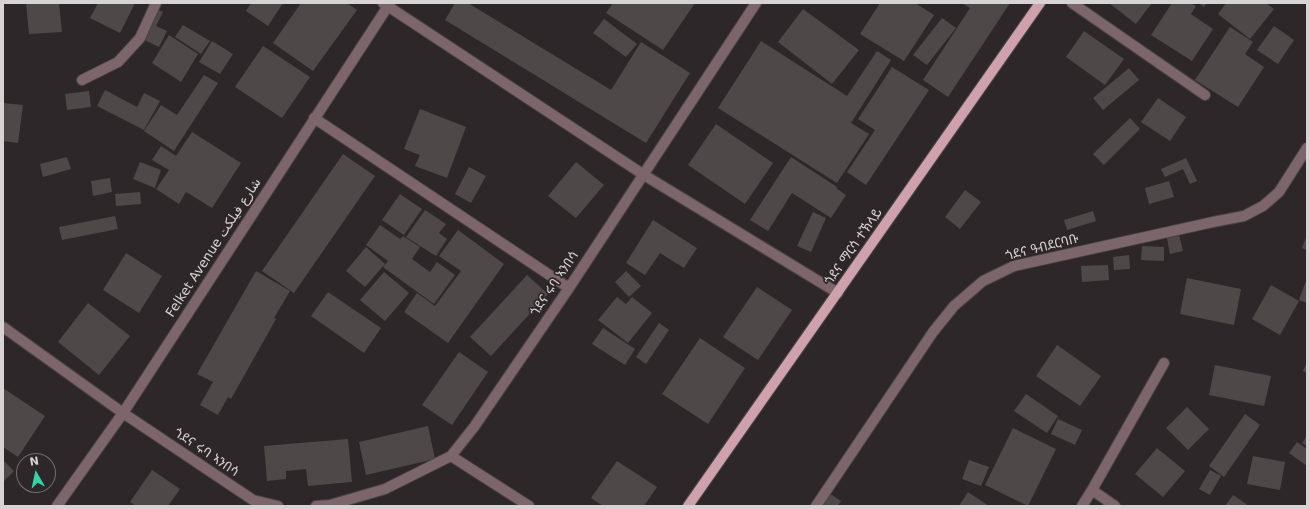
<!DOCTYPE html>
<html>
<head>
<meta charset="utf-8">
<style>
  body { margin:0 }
  #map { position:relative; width:1310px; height:509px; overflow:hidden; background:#2e2729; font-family:"DejaVu Sans",sans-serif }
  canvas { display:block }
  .frame { position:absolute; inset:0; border:4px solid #d7d3d4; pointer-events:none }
  .north { position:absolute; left:16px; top:453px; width:40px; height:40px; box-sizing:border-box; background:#2e2729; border:1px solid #726c6d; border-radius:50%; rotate:351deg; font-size:11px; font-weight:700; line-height:16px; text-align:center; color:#d7d3d4 }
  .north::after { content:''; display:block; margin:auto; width:14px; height:18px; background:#35d4a7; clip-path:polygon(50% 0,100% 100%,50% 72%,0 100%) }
</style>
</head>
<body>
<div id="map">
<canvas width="1310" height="509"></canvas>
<div class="frame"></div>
<div class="north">N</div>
</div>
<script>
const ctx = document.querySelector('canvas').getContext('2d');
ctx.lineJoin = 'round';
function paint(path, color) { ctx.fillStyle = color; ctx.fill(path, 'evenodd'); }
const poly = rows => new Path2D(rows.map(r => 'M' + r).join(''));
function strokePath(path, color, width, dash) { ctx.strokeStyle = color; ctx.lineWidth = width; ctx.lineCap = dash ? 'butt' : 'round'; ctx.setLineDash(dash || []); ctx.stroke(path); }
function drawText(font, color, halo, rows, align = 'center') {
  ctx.font = font + ' "DejaVu Sans",Cairo,"Noto Sans Ethiopic",sans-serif'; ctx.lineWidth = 3.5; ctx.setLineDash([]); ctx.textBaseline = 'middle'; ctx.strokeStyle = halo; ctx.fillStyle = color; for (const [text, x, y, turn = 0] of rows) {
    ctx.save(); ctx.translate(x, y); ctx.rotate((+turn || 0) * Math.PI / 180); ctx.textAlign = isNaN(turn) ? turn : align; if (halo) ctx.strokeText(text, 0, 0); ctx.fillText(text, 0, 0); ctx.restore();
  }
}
paint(poly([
  [26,3,59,3,62,32,29,34],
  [98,3,135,3,120,33,90,18],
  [251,3,283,3,268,26,246,11],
  [301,3,347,3,357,10,313,71,273,43],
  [455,3,468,3,611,90,641,42,690,73,646,143,445,20],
  [613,3,695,3,663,50,606,13],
  [880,3,915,3,934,15,904,61,860,34],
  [962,3,1010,3,948,97,923,80,970,8],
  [1109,3,1152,3,1136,24],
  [1172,3,1190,3,1196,6,1191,14,1213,29,1192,61,1151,35],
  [1199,3,1207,3,1204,7],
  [1226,3,1266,3,1274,9,1250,39,1218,14],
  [152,7,163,12,156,26,167,31,159,47,138,37],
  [803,9,859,50,832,84,778,42],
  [942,18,956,28,927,65,913,55],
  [604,19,637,44,626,57,593,33],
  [183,25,210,41,201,54,175,37],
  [1274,26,1294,40,1278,64,1257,50],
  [1230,27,1253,42,1245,54,1264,67,1238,107,1195,80],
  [1084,31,1124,59,1105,85,1066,57],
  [169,35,198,54,181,82,152,63],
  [212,41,233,54,220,74,199,62],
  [761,41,847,96,877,51,891,60,851,123,869,134,837,183,718,108],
  [263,46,310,77,282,118,235,87],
  [892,67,929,90,866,185,847,172,875,130,858,119],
  [1129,68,1139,80,1103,110,1093,98],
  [204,75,218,83,174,151,144,131,161,105,177,115],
  [105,90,137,107,144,93,160,101,144,130,97,106],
  [89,91,91,107,67,110,65,94],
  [1158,98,1186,117,1170,141,1141,122],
  [3,103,23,105,18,143,3,141],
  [420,109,466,127,447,178,415,166,420,155,404,149],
  [1130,118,1140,129,1104,165,1093,154],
  [716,124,773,163,745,204,688,165],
  [192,132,241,163,212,208,186,192,179,204,156,189,169,170,152,160,161,146,176,156],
  [343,154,375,176,294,293,262,271],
  [67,157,71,169,43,177,40,164],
  [791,157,837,187,836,188,846,195,831,218,792,193,768,231,750,220],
  [1186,158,1197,181,1190,184,1183,169,1165,177,1161,169],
  [140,162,161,170,155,188,133,179],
  [576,162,604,185,576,218,548,196],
  [469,167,486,176,471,203,455,194],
  [110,178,112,192,93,196,91,181],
  [1169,181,1174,197,1149,204,1145,188],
  [965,190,981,202,960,229,945,217],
  [140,192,141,204,116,206,115,194],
  [400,194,422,209,404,235,382,220],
  [425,210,446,224,439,233,447,239,436,256,406,237],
  [1093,211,1096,221,1067,230,1064,220],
  [813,212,826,218,811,252,797,246],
  [115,216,118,229,62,240,59,227],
  [653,220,697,248,684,268,660,253,645,275,626,263],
  [380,225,400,239,403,236,420,247,412,259,430,272,437,262,455,275,434,304,383,267,388,261,366,245],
  [458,230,504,264,448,343,404,312,417,293,435,306,461,271,439,256],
  [1179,235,1183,251,1170,254,1167,238],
  [1307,235,1307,250,1302,248],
  [1142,246,1164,247,1164,261,1141,260],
  [366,247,385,264,365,287,346,271],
  [126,253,162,276,139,313,103,290],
  [1129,255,1130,269,1114,270,1113,257],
  [1108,265,1109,280,1082,282,1081,266],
  [256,271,290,291,274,318,276,319,231,399,228,397,218,415,200,405,213,382,197,374],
  [626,271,641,286,629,297,615,282],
  [384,272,409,293,385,321,360,300],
  [527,275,548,294,491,356,470,337],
  [1187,278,1241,289,1234,325,1180,314],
  [1307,278,1307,303,1299,300],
  [1271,285,1299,301,1280,335,1252,319],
  [757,287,792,310,758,360,723,337],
  [328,292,381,328,364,353,311,316],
  [617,297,626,304,632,297,652,313,628,343,598,320],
  [88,303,130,336,99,375,58,342],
  [659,323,669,330,646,364,636,357],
  [603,328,635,349,625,365,592,344],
  [700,338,745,368,708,424,662,394],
  [1057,345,1101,376,1080,406,1036,376],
  [459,352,488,372,452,425,422,405],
  [1307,362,1307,373,1303,371],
  [1215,365,1271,376,1264,406,1209,395],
  [3,388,45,416,18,457,3,447],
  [1026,394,1058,416,1047,433,1014,411],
  [1187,407,1209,429,1188,450,1166,428],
  [1245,414,1260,425,1224,477,1209,466],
  [1058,419,1082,430,1075,445,1051,434],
  [428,426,435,459,366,475,359,442],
  [1013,428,1056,449,1028,506,985,485],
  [1307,436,1307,446,1302,443],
  [348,439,352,482,308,486,306,469,286,471,286,479,267,481,264,446],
  [1297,442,1307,449,1307,466,1289,453],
  [1157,448,1185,471,1163,497,1135,474],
  [1253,456,1285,462,1280,490,1247,484],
  [3,460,14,471,3,482],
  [969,460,989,467,981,486,962,479],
  [617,461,657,487,644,506,603,506,591,498],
  [152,470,180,489,168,506,136,506,130,502],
  [1210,470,1221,476,1210,495,1199,489],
  [826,491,841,501,838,506,816,506],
  [968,492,989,506,959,506],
  [1233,495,1249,506,1225,506]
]), '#4f4849');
const minor = poly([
  [383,3,644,175,838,293],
  [1072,3,1205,95],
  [82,80,118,62,140,38,156,3],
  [314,118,569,288],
  [3,327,123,413,253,500,278,506],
  [451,456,529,506],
  [1092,490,1115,506],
  [57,506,123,413,390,3],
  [316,506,330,505,385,489,451,456,474,427,569,288,756,3],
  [816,506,933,332,954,306,983,281,1014,266,1213,222,1244,216,1263,206,1279,192,1307,148],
  [1082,506,1092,490,1164,363]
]);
const major = poly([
  [688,506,1040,3]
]);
strokePath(minor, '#494344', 12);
strokePath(major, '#494344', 12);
strokePath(minor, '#7c656b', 10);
strokePath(major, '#cfa1ac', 10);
drawText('13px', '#d7d3d4', '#2e2729', [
  ["ጎደና ማርሳ ተኽላይ",854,247,-55],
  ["Felket Avenue شارع فيلكت",214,248,-57],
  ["ጎደና ዓብደርባቡ",1042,248,-14],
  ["ጎደና ሩባ ኣንበሳ",555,284,-56],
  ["ጎደና ሩባ ኣንበሳ",206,453,34]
]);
</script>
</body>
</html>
